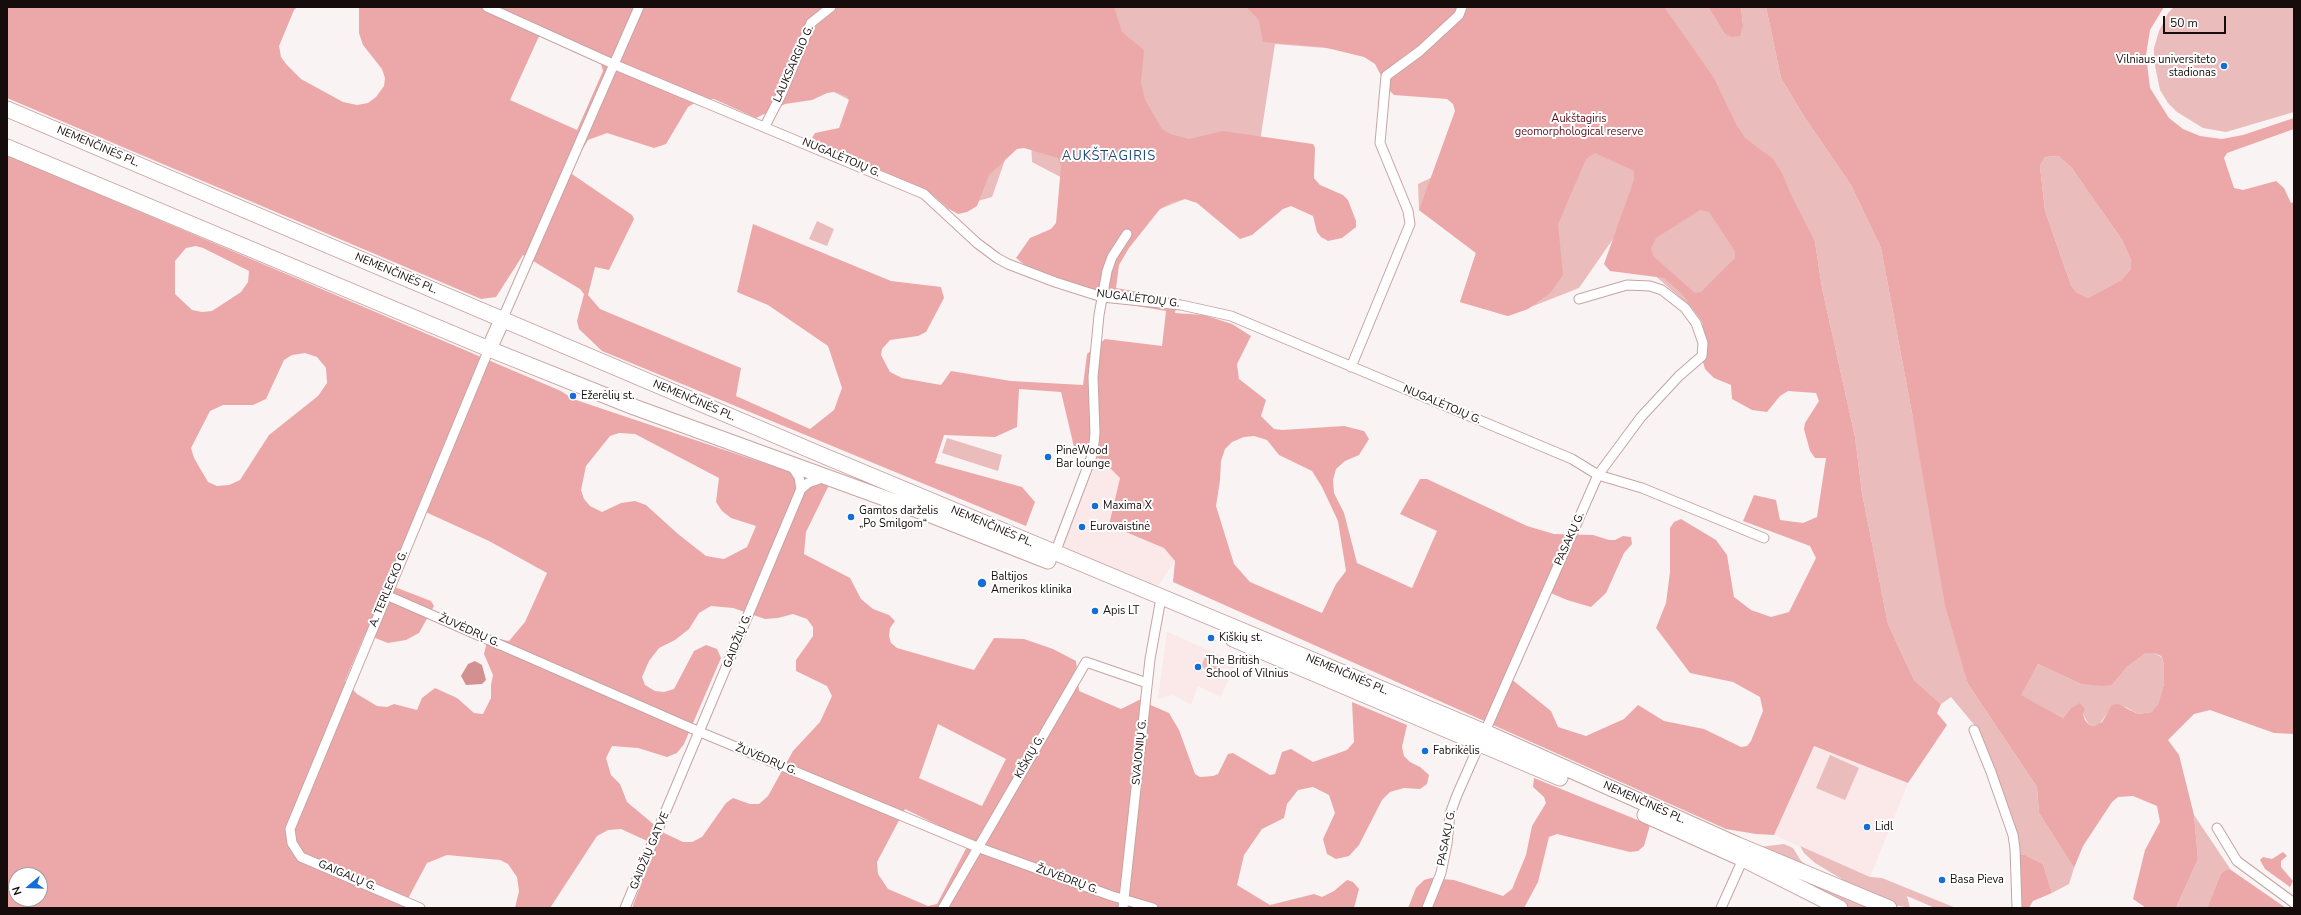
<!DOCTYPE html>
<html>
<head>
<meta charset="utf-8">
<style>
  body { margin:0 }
  #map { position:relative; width:2301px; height:915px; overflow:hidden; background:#faf3f3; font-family:"Nunito Sans",sans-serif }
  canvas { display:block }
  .frame { position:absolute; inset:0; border:8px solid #170c0c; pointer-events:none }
  .north { position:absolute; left:8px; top:867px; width:40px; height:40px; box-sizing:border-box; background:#fff; border:1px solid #a29e9e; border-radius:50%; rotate:251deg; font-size:11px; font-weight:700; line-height:16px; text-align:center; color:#170c0c }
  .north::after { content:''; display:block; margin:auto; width:14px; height:18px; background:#136ed7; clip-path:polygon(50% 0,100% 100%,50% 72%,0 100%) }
  .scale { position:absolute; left:2163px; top:16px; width:63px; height:18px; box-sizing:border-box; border:2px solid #170c0c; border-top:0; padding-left:5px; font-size:12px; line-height:14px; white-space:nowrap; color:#170c0c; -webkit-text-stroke:3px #fff; paint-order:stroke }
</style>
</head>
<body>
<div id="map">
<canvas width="2301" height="915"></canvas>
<div class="frame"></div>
<div class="north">N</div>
<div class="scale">50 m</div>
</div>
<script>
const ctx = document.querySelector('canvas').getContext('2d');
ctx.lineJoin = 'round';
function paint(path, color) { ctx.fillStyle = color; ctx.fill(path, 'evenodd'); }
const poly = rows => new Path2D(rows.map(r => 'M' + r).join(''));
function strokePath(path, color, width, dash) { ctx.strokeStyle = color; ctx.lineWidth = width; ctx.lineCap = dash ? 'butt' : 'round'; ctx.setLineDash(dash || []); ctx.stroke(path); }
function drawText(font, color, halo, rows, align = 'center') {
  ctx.font = font + ' "Nunito Sans",sans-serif'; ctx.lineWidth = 4; ctx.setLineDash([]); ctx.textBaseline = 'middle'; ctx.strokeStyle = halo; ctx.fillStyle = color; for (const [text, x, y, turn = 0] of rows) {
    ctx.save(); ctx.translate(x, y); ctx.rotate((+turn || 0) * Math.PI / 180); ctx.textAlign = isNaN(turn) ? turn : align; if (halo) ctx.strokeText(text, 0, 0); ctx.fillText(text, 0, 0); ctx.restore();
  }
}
paint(poly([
  [1088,455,1102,460,1120,478,1109,525,1164,548,1175,561,1158,586,1067,549,1054,538],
  [1167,632,1236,662,1221,697,1198,686,1191,704,1172,695,1158,699],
  [1814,746,1908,783,1870,877,1774,835]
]), '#fbe8e8');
paint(poly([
  [708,7,1708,7,1724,33,1743,25,1741,7,1766,7,1781,78,1803,115,1851,185,1881,248,1912,413,1968,684,2037,787,2039,813,2074,868,2069,884,2052,893,2043,864,2025,855,2020,854,1993,766,1976,727,1951,697,1941,704,1914,680,1888,624,1862,493,1855,437,1822,288,1815,242,1722,334,1613,239,1579,288,1508,316,1460,302,1476,253,1419,210,1418,184,1456,166,1461,99,1376,52,1275,44,1250,206,1185,199,1160,209,1115,251,1070,182,1032,162,1031,142,1013,137,992,197,949,209,929,193,840,152,849,100,823,86],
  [2174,7,2294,7,2294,112,2226,132,2203,128,2177,112,2168,103,2160,90,2154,61,2154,48,2159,31,2168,13],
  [2058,156,2071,167,2122,240,2131,260,2131,269,2121,280,2088,298,2076,292,2071,285,2045,211,2040,166,2045,157],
  [817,221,834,229,827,246,809,239],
  [947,438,1002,455,998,471,942,453],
  [2146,653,2154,653,2161,657,2164,664,2164,684,2158,704,2153,712,2138,714,2126,707,2107,713,2099,725,2095,726,2089,725,2083,714,2070,709,2063,718,2020,695,2038,664,2081,684,2112,685,2127,667],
  [1205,657,1222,664,1218,674,1201,667],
  [1830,755,1859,768,1845,800,1816,788],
  [2194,815,2231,870,2226,870,2221,873,2207,908,2176,908,2198,859],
  [1784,844,1793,848,1801,861,1811,868,1759,847],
  [1800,846,1870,877,1882,878,1956,908,1935,908,1907,896,1910,908,1890,904,1860,890,1815,863,1804,853],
  [1732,848,1876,908,1851,908]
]), '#eabcbb');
paint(poly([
  [7,7,297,7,294,10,279,46,281,57,286,64,301,79,343,102,357,105,368,103,376,97,384,86,385,78,382,69,363,45,359,33,359,7,1114,7,1122,32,1144,50,1141,83,1145,100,1162,129,1170,134,1189,139,1223,131,1313,144,1315,148,1314,178,1320,185,1343,195,1348,200,1356,221,1356,227,1342,238,1328,241,1321,237,1317,232,1313,216,1291,206,1283,209,1252,235,1240,239,1197,203,1185,199,1172,202,1160,209,1129,248,1119,265,1116,288,1177,299,1175,313,1204,315,1232,324,1251,336,1237,364,1239,379,1266,400,1261,416,1274,429,1282,430,1344,426,1364,431,1369,439,1359,455,1345,461,1336,469,1333,480,1334,493,1344,513,1357,563,1412,588,1437,531,1400,514,1420,479,1427,479,1527,526,1554,534,1593,535,1609,540,1615,540,1623,536,1631,537,1632,544,1624,553,1606,593,1591,607,1567,600,1546,591,1542,594,1505,674,1551,711,1558,727,1586,736,1624,719,1638,705,1664,721,1704,729,1741,747,1747,746,1751,741,1763,711,1760,697,1733,682,1690,673,1656,628,1666,603,1670,572,1670,528,1674,522,1681,519,1716,540,1727,555,1734,597,1751,610,1771,617,1789,612,1816,558,1810,546,1743,521,1754,495,1776,500,1780,520,1803,523,1817,517,1826,458,1815,458,1810,451,1804,429,1805,423,1819,401,1816,393,1788,391,1780,396,1767,412,1752,410,1732,399,1731,385,1714,378,1705,369,1702,359,1707,348,1702,322,1682,294,1664,278,1610,271,1604,264,1634,180,1634,171,1595,153,1586,159,1558,224,1563,275,1550,293,1528,309,1508,316,1460,302,1476,253,1419,210,1455,111,1453,104,1447,99,1394,95,1388,89,1375,64,1364,57,1323,47,1263,42,1259,20,1246,7,1664,7,1714,78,1736,124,1745,138,1773,159,1782,173,1791,195,1815,242,1822,288,1855,437,1862,493,1888,624,1914,680,1941,704,1937,713,1947,725,1908,783,1814,746,1774,835,1756,834,1726,829,1173,582,1175,561,1164,548,1109,525,1120,478,1102,460,1074,447,1061,392,1019,389,1017,427,995,437,944,435,935,463,1022,487,1035,502,1026,526,602,351,579,329,577,321,584,294,580,289,523,255,496,297,481,299,7,98],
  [540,34,601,64,603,71,577,130,510,100],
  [834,92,847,96,849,100,839,128,815,133,812,138,815,143,909,182,934,195,949,209,958,214,967,212,977,206,989,175,1017,149,1024,148,1058,158,1061,166,1056,223,1051,229,1030,238,1016,258,1050,285,1107,301,1166,311,1162,346,1105,339,1087,354,1083,385,1011,381,951,371,941,385,902,378,890,372,881,355,882,349,890,340,918,336,926,332,944,298,941,287,891,281,753,224,737,292,768,305,828,346,842,388,834,410,810,429,736,396,741,368,600,309,588,295,595,267,609,270,634,219,632,215,569,172,588,140,607,133,654,148,666,144,688,107,701,99,714,99,756,118,785,104,812,100,827,93],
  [1700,210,1709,212,1735,251,1735,258,1701,292,1695,293,1653,256,1651,248,1656,238],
  [1254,436,1267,440,1279,455,1312,471,1322,487,1338,521,1346,571,1336,584,1322,613,1250,582,1234,564,1216,506,1220,480,1221,461,1225,449,1232,442,1244,437],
  [1708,7,1741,7,1743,25,1740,36,1731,37,1724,33],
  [1766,7,2164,7,2150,30,2146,55,2150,88,2169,118,2183,129,2200,136,2222,139,2243,135,2294,118,2294,129,2227,153,2224,158,2234,188,2243,190,2276,181,2284,188,2291,203,2294,202,2294,734,2274,733,2210,710,2194,714,2168,740,2179,755,2194,815,2198,859,2176,908,2146,908,2133,899,2145,850,2160,822,2157,806,2133,796,2118,797,2112,802,2083,846,2074,868,2039,813,2037,787,1968,684,1945,605,1912,413,1881,248,1851,185,1803,115,1781,78],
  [2058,156,2071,167,2122,240,2131,260,2131,269,2121,280,2088,298,2076,292,2071,285,2045,211,2040,166,2045,157],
  [2146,653,2154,653,2161,656,2164,664,2164,684,2158,704,2152,712,2138,714,2118,704,2112,705,2102,722,2095,726,2089,725,2085,720,2083,714,2085,709,2080,703,2070,709,2063,718,2021,695,2038,664,2081,684,2102,686,2112,685,2127,667],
  [7,155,561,391,573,399,829,485,806,532,804,554,850,578,861,599,873,609,889,615,895,621,890,628,889,636,891,643,897,648,974,670,994,638,1024,639,1053,649,1076,661,1079,691,1121,709,1139,700,1169,713,1179,730,1195,774,1200,777,1213,776,1218,774,1228,754,1233,753,1270,775,1275,774,1282,752,1291,749,1313,762,1347,750,1354,742,1352,702,1407,725,1402,747,1404,756,1410,762,1420,767,1429,775,1427,784,1420,789,1404,788,1390,792,1382,800,1359,845,1349,856,1336,859,1327,854,1323,839,1335,813,1329,795,1313,787,1298,790,1287,804,1284,818,1262,829,1244,855,1237,885,1270,905,1314,894,1322,897,1334,891,1347,880,1353,882,1359,889,1354,908,632,908,656,845,621,829,608,830,597,836,550,908,515,908,519,891,517,877,508,864,500,860,447,855,427,863,403,908,7,908],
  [196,246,203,248,249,271,248,282,241,292,212,311,202,312,192,310,175,294,175,261,186,248],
  [305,353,317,357,326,368,327,383,318,396,269,435,240,480,229,485,217,486,208,482,194,458,191,448,210,411,223,405,253,405,266,399,284,360,292,355],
  [619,433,635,434,719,478,716,502,722,511,731,518,756,526,747,547,724,559,706,556,678,534,646,505,635,501,621,503,602,512,590,506,584,499,581,490,586,466,610,436],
  [419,509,489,541,547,573,525,622,509,641,488,637,484,654,493,675,491,685,491,698,483,714,474,713,457,698,435,688,422,698,417,710,394,704,387,707,377,706,357,694,345,681,365,634,388,643,406,640,419,633,434,606,431,601,387,584],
  [711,606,733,608,765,619,778,618,793,614,807,619,813,627,813,636,796,660,796,671,827,686,832,696,820,722,793,751,768,796,759,804,750,804,733,798,726,803,702,837,692,842,683,842,664,833,627,802,620,784,611,775,606,758,612,746,638,748,667,757,677,753,684,744,721,658,717,649,706,645,694,651,674,689,664,692,655,691,645,685,642,677,649,661,659,648,675,640,689,629,699,613],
  [938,724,1006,759,982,806,919,778],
  [905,809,970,841,937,904,928,906,888,889,878,874,877,862],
  [16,875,40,875,40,899,16,899],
  [1534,778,1650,825,1644,846,1638,851,1630,852,1557,834,1549,837,1538,882,1524,908,1408,908,1416,888,1424,880,1431,878,1454,880,1503,896,1512,889,1526,855,1532,826,1546,803,1544,797,1533,787],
  [2283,852,2287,856,2281,861,2281,867,2293,881,2290,887,2265,869,2260,860,2263,857,2272,859],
  [2020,854,2025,855,2043,864,2052,893,2033,901,2029,908,2019,908],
  [2226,870,2231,870,2286,908,2207,908,2221,873]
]), '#eca8a8');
paint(poly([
  [475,661,482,665,486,680,482,684,466,685,461,676,468,664]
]), '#d29090');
const street = poly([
  [487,7,613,64,924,194,977,243,997,258,1008,264,1055,282,1102,297,1181,305,1231,316,1572,459,1598,475,1642,488,1764,538],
  [765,126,781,95,811,23,831,7],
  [502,320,639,7],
  [1351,367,1410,224,1408,211,1380,143,1386,76,1420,51,1459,15,1462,7],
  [791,465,799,477,801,489],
  [1055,553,1093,453,1095,433,1093,377,1099,315,1107,271,1112,257,1127,234],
  [386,595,700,732,977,847,1112,896,1153,908],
  [1974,730,1991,772,2013,835,2015,849,2017,908],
  [2217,828,2237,861,2294,903],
  [420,908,301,857,292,843,290,829,489,349],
  [625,908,801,489,808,483,825,477],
  [943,908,1086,662,1147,683],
  [1123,908,1150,659,1161,598],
  [1427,908,1441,873,1447,844,1450,814,1457,795,1598,475,1641,417,1679,376,1702,356,1703,343,1696,323,1685,308,1662,290,1650,286,1627,285,1579,299],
  [1721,908,1743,859]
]);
const primary = poly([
  [7,109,817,453,1485,732,1738,845,1889,908],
  [7,147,489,349,634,407,931,515,1048,561],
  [489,349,502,320],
  [1233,639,1560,778],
  [1645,815,1743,859,1840,908]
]);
strokePath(street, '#c7a4a4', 11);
strokePath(primary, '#c7a4a4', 17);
strokePath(street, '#fff', 9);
strokePath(primary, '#fff', 15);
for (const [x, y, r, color] of [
  [2224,66,4,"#136ed7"],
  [573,396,4,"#136ed7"],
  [1048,457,4,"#136ed7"],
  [1095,506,4,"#136ed7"],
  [851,517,4,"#136ed7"],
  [1082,527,4,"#136ed7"],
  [982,583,5,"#136ed7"],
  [1095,611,4,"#136ed7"],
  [1211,638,4,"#136ed7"],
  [1198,667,4,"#136ed7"],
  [1425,751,4,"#136ed7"],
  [1867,827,4,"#136ed7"],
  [1942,880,4,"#136ed7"]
]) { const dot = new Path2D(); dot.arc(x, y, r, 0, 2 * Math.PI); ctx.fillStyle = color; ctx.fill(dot); strokePath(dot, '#fff', 1.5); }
drawText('11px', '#170c0c', '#fff', [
  ["Vilniaus universiteto",2216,60,"right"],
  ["stadionas",2216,73,"right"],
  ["Ežerėlių st.",581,396],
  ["PineWood",1056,451],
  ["Bar lounge",1056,464],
  ["Maxima X",1103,506],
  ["Gamtos darželis",859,511],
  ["„Po Smilgom“",859,524],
  ["Eurovaistinė",1090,527],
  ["Baltijos",991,577],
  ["Amerikos klinika",991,590],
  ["Apis LT",1103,611],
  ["Kiškių st.",1219,638],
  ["The British",1206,661],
  ["School of Vilnius",1206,674],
  ["Fabrikėlis",1433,751],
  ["Lidl",1875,827],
  ["Basa Pieva",1950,880]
], 'left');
drawText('11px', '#170c0c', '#fff', [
  ["LAUKSARGIO G.",794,64,-66],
  ["NEMENČINĖS PL.",98,147,23],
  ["NUGALĖTOJŲ G.",841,158,23],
  ["NEMENČINĖS PL.",396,274,23],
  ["NUGALĖTOJŲ G.",1138,299,7],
  ["NEMENČINĖS PL.",694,401,23],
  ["NUGALĖTOJŲ G.",1442,405,23],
  ["NEMENČINĖS PL.",992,527,23],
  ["PASAKŲ G.",1570,539,-66],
  ["A. TERLECKO G.",389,589,-67],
  ["ŽUVĖDRŲ G.",469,631,24],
  ["GAIDŽIŲ G.",738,641,-68],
  ["NEMENČINĖS PL.",1347,675,23],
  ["SVAJONIŲ G.",1140,752,-84],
  ["KIŠKIŲ G.",1030,757,-60],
  ["ŽUVĖDRŲ G.",766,760,22],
  ["NEMENČINĖS PL.",1644,803,24],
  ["PASAKŲ G.",1447,838,-79],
  ["GAIDŽIŲ GATVE",650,851,-67],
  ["GAIGALŲ G.",347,876,23],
  ["ŽUVĖDRŲ G.",1067,880,20]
]);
drawText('11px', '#5e0f1a', '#fff', [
  ["Aukštagiris",1579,119],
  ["geomorphological reserve",1579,132]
]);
ctx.letterSpacing = '1px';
drawText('13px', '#1f477c', '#fff', [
  ["AUKŠTAGIRIS",1109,157]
]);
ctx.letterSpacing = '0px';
</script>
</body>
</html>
